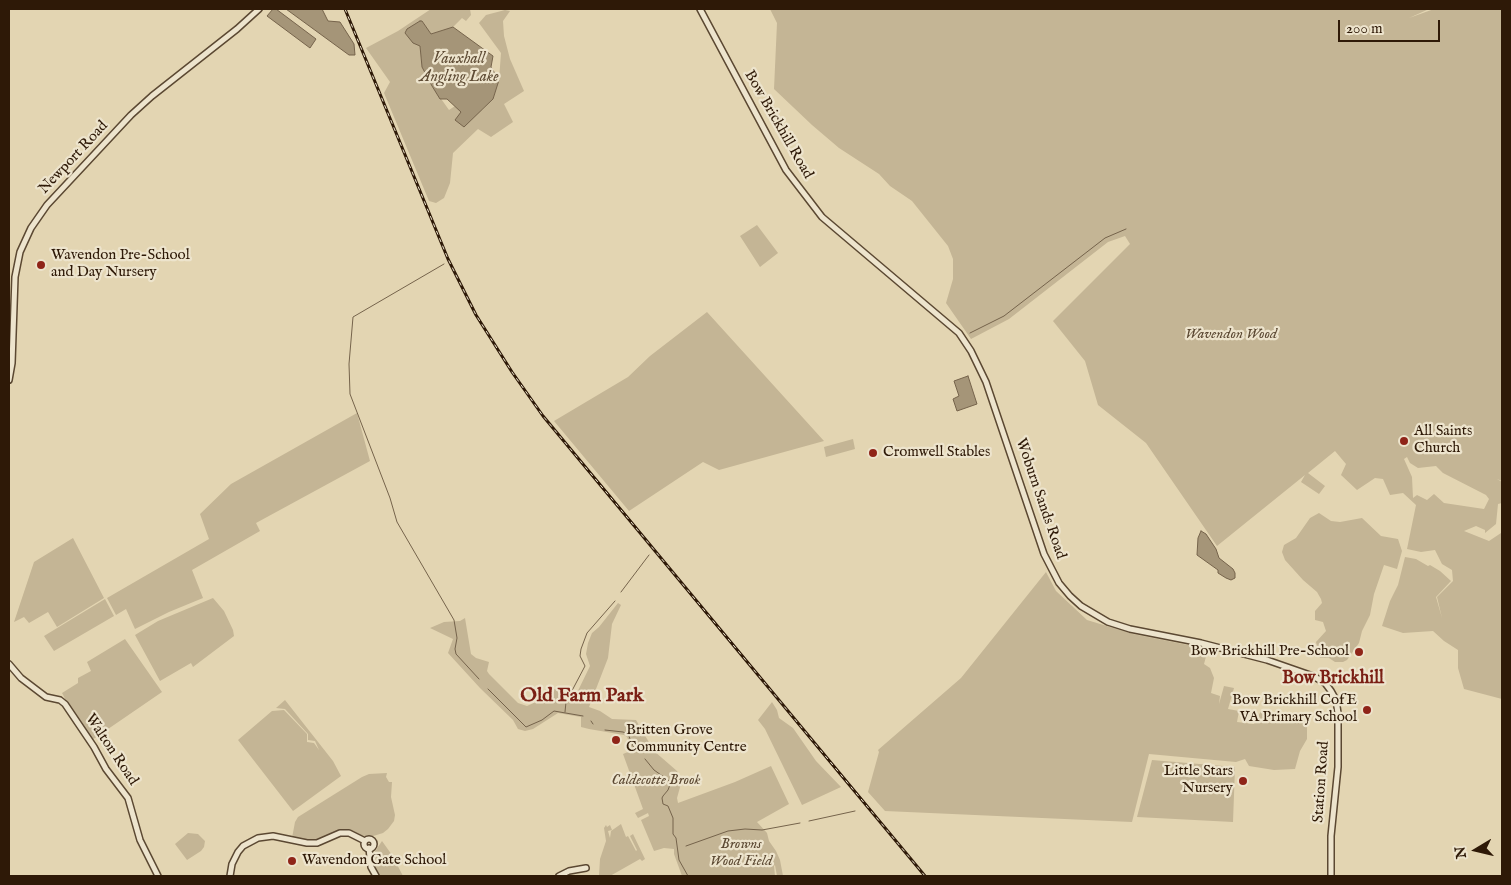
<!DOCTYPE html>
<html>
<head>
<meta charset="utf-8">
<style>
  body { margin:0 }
  #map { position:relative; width:1511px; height:885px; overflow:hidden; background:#e3d5b2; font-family:"IM FELL English",serif }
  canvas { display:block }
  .frame { position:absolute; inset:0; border:10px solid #2e1907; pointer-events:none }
  .north { position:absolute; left:1451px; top:825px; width:50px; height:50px; -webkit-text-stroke:4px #ede4cd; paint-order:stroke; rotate:261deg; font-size:14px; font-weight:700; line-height:20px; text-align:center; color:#2e1907 }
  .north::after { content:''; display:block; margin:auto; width:18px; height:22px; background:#2e1907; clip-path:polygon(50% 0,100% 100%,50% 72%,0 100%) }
  .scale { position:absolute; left:1338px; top:20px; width:102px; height:22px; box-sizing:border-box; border:2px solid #2e1907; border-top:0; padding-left:6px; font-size:15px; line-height:18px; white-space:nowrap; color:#2e1907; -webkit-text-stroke:4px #ede4cd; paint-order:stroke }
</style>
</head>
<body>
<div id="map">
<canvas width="1511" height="885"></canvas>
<div class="frame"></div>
<div class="north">N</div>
<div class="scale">200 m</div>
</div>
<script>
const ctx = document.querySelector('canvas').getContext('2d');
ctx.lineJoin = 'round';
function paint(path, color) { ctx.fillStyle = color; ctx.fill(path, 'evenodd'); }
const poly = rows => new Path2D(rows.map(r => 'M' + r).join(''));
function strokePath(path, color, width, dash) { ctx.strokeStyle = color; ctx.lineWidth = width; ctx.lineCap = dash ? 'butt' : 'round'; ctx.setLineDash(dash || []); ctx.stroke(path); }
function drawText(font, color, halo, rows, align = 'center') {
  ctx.font = font + ' "IM FELL English",serif'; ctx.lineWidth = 4.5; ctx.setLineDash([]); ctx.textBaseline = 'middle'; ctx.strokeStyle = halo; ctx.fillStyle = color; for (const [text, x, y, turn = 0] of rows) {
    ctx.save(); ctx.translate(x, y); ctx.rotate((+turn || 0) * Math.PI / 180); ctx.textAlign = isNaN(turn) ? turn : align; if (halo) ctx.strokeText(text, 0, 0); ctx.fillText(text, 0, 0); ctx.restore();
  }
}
paint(poly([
  [431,9,470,9,471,15,466,21,462,18,453,27,431,34,422,21,412,26,405,33,420,46,422,67,432,86,449,110,455,106,461,112,482,110,493,99,499,80,501,53,479,23,486,15,505,10,510,11,503,21,504,36,510,59,524,91,504,104,513,122,491,137,478,129,453,153,450,183,444,198,436,203,429,201,384,93,390,82,366,48,398,31],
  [770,9,1429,9,1409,18,1434,9,1502,9,1502,481,1497,479,1502,482,1502,503,1498,504,1496,524,1485,533,1485,530,1476,526,1464,531,1489,541,1501,533,1502,534,1502,699,1464,689,1458,668,1458,650,1444,641,1433,631,1403,633,1382,626,1390,601,1398,585,1405,557,1416,559,1428,566,1430,565,1440,571,1451,581,1436,597,1442,618,1437,597,1453,581,1452,570,1442,564,1435,550,1421,552,1407,549,1416,505,1403,493,1390,495,1383,479,1375,478,1357,490,1341,475,1346,464,1335,451,1308,473,1325,486,1319,494,1301,482,1305,475,1217,546,1146,443,1098,405,1085,361,1053,321,1130,244,1125,236,1108,242,1009,319,971,339,946,303,953,279,953,259,948,246,912,201,890,186,879,174,839,148,812,125,774,89,777,23],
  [1407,457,1410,463,1418,468,1436,466,1443,473,1486,495,1489,499,1484,509,1444,503,1434,494,1427,500,1417,495,1413,498,1412,477,1404,459],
  [757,225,778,253,760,267,740,236],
  [707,312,824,441,719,470,703,462,629,511,554,421,628,377,650,356],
  [357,413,370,461,256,523,260,531,192,570,203,598,169,612,135,629,126,609,116,615,107,598,209,539,200,514,231,484],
  [853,439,855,449,826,457,824,447],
  [1319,513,1331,521,1340,522,1362,518,1381,536,1398,539,1402,551,1397,569,1384,565,1374,594,1370,615,1362,631,1359,643,1347,660,1343,662,1335,662,1329,658,1320,658,1316,642,1326,631,1323,622,1315,620,1315,611,1322,603,1321,599,1317,592,1303,580,1285,560,1282,552,1284,545,1296,538,1310,518],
  [73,538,104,598,57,627,48,612,29,623,24,617,14,622,34,562],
  [1046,572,1056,591,1087,620,1133,634,1208,649,1204,664,1210,668,1214,678,1211,693,1220,696,1219,704,1224,686,1234,688,1228,709,1239,711,1237,722,1254,724,1261,711,1290,720,1307,721,1307,739,1300,751,1295,769,1274,770,1249,766,1245,759,1236,762,1149,754,1132,822,885,811,868,792,879,752,878,750,961,678],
  [213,598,224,611,233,630,234,636,193,667,191,663,160,681,135,635,158,621],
  [105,599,114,616,54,651,44,636],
  [618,603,621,605,612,624,608,658,589,707,600,711,612,719,636,720,654,751,677,771,682,780,677,798,678,803,735,782,771,766,789,804,757,822,767,833,769,841,776,851,780,860,783,876,777,876,775,865,774,866,775,876,682,876,674,854,674,849,664,848,654,851,641,820,649,816,648,813,638,818,635,813,643,809,623,754,633,750,627,737,624,735,589,729,581,727,581,717,558,713,533,729,525,731,518,729,513,720,480,688,448,653,453,639,430,628,444,622,460,621,465,618,471,654,476,658,489,662,487,671,489,674,518,703,527,706,538,701,544,694,557,688,565,690,574,699,590,666,586,654,588,643,592,633,599,627],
  [125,639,162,692,92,740,77,721,62,693,78,683,78,678,91,671,87,662],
  [285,700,333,761,341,776,293,811,238,740,272,711,284,710,307,734,307,742,314,743,319,750,315,741,308,740,308,734,285,709,276,708],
  [772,702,777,710,779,718,793,728,816,761,841,787,802,805,765,729,758,720],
  [1152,760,1235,767,1233,822,1137,817],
  [387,773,386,777,389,782,392,782,391,797,395,815,394,821,388,829,383,833,370,837,350,833,315,842,292,838,295,822,298,817,362,777,369,774],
  [621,824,626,837,628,836,636,851,637,850,630,836,633,834,645,859,642,861,640,859,610,876,599,876,600,859,606,841,604,828,606,825,607,827,610,825,612,830,608,831,610,838,611,831],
  [188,833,198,834,205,841,204,847,201,851,187,860,175,844],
  [382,841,392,855,403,876,378,876,373,861,374,853]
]), '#c4b595');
const water = poly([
  [273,9,276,9,316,39,310,48,267,16,273,9],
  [286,9,322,9,328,21,340,22,354,44,355,55,349,55,286,9],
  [420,21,422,21,431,34,453,27,493,56,491,67,499,80,493,99,464,127,455,120,461,112,447,99,440,99,432,86,422,67,420,46,413,43,405,33,407,29,420,21],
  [968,376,977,404,957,411,953,399,959,396,954,381,968,376],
  [1201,531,1206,534,1216,549,1219,558,1233,569,1235,573,1235,578,1231,580,1226,578,1218,573,1218,570,1197,555,1198,538,1201,531]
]);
paint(water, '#a59578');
strokePath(water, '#75634b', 1);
strokePath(poly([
  [444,264,353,317,349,364,350,394,390,498,397,522,454,620,457,638,455,649,456,654,479,679],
  [970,333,1004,316,1105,238,1126,229],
  [621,592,649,555],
  [488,689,526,727,542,720,554,711,583,716],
  [565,712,566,702,585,666,580,656,581,649,587,633,615,601],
  [591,721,593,724],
  [605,730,623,732,628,734,634,748],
  [645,759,654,770,671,782,668,790,663,796,662,798,663,804,668,806,673,818,673,834,676,838,679,860,688,876],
  [809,821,855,811],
  [686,846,728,831,745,829,762,830,800,823]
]), '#75634b', 1);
const minor = poly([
  [700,9,786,170,822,217,959,333,971,351,986,382,1044,554,1059,583,1070,596,1081,606,1108,622,1130,629,1201,643,1267,660,1313,676,1325,683,1331,691,1336,700,1338,713,1338,767,1331,836,1331,876],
  [9,380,12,363,15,277,20,252,31,228,47,205,131,115,152,96,237,29,259,9],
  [9,664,21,678,46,697,60,700,65,704,94,747,106,769,128,798,140,840,158,876],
  '364 844a5 5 0 1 1 10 0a5 5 0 1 1-10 0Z',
  [369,848,371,867,376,876],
  [230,876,232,864,238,852,243,846,258,838,273,836,307,843,317,843,340,833,349,833,365,841],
  [559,876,569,871,586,868]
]);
strokePath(minor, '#5b4832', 8);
strokePath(minor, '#ede4cd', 5);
const rail = poly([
  [345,9,448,259,476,315,512,372,543,416,925,876]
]);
strokePath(rail, '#2e1907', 3);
strokePath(rail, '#ede4cd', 1, [4]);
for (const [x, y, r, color] of [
  [41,265,5,"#8f2418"],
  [1404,441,5,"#8f2418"],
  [873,453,5,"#8f2418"],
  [1359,652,5,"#8f2418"],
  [1367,710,5,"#8f2418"],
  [616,740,5,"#8f2418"],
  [1243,781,5,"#8f2418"],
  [292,861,5,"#8f2418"]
]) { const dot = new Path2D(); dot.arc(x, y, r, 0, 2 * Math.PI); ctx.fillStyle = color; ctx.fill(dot); strokePath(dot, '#ede4cd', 2); }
drawText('15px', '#2e1907', '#ede4cd', [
  ["Bow Brickhill Road",778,125,60],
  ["Newport Road",74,158,-47],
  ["Woburn Sands Road",1040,499,71],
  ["Walton Road",111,750,56],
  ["Station Road",1322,782,-86]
]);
drawText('15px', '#2e1907', '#ede4cd', [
  ["Wavendon Pre-School",51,256],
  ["and Day Nursery",51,273],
  ["All Saints",1414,432],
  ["Church",1414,449],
  ["Cromwell Stables",883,453],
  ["Bow Brickhill Pre-School",1349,652,"right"],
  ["Bow Brickhill CofE",1357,701,"right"],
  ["VA Primary School",1357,718,"right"],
  ["Britten Grove",626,731],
  ["Community Centre",626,748],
  ["Little Stars",1233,772,"right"],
  ["Nursery",1233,789,"right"],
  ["Wavendon Gate School",302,861]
], 'left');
drawText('italic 15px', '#5b4832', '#ede4cd', [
  ["Wavendon Wood",1231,335],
  ["Caldecotte Brook",656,781],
  ["Browns",741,845],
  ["Wood Field",741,862]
]);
drawText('italic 16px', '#5e4b34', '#ede4cd', [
  ["Vauxhall",459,60],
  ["Angling Lake",459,78]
]);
drawText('bold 18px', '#7a1f14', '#ede4cd', [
  ["Bow Brickhill",1333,679]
]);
drawText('bold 20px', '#7a1f14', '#ede4cd', [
  ["Old Farm Park",582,697]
]);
</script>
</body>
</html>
